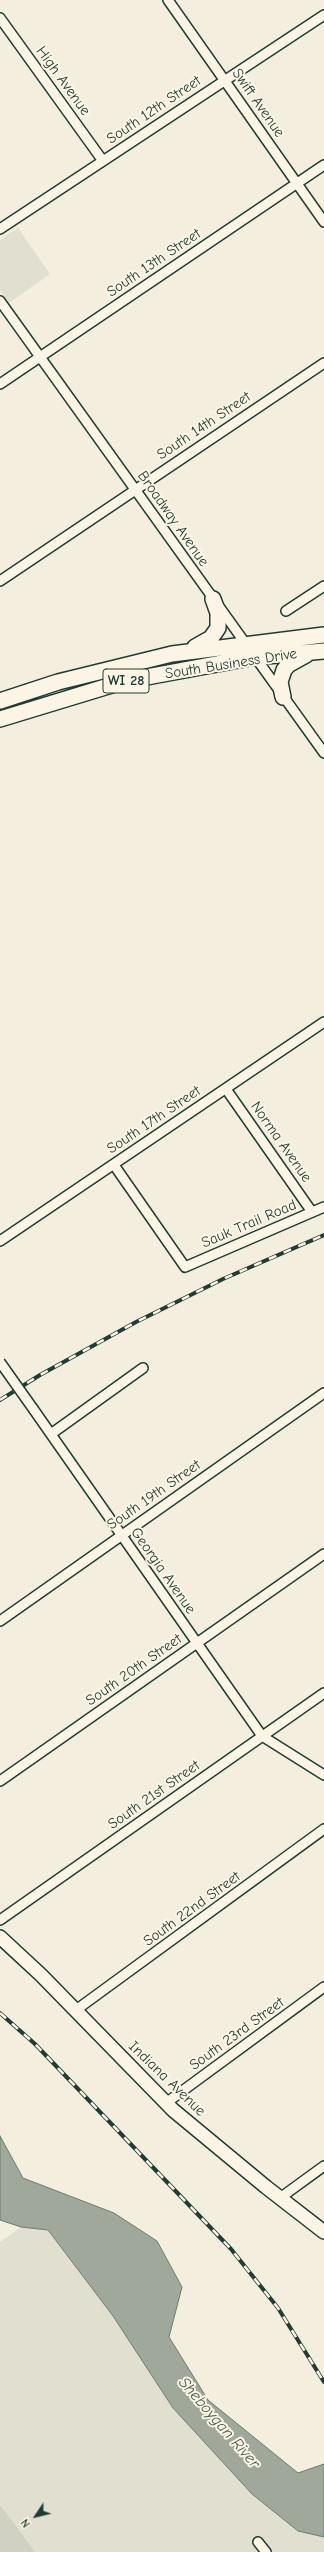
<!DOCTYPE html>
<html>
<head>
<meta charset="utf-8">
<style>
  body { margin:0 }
  #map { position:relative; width:324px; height:2552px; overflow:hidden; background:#f3eede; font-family:"Comic Neue",sans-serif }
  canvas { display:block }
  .north { position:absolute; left:16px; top:2496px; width:40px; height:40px; -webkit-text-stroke:3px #fcf5e5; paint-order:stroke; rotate:235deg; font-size:11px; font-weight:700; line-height:16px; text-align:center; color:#1f3d34 }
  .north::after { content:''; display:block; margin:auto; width:14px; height:18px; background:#1f3d34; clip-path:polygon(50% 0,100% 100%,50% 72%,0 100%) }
</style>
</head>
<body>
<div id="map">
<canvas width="324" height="2552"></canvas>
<div class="north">N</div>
</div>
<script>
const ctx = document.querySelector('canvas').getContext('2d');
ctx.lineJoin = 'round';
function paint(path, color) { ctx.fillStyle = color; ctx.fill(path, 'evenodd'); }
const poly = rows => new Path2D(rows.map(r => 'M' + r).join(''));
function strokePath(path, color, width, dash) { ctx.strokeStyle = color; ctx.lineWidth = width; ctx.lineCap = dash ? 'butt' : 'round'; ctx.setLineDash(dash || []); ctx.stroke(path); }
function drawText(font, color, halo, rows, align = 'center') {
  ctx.font = font + ' "Comic Neue",sans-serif'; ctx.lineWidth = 4; ctx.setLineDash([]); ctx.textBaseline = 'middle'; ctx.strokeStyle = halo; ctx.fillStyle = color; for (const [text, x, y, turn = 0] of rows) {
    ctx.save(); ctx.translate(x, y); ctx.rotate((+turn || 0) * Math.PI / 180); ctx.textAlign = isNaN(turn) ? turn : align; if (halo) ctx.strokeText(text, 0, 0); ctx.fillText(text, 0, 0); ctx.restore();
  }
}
paint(poly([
  [18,228,50,274,9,303,0,290,0,240],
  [21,2227,48,2230,113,2316,173,2408,252,2494,298,2531,324,2537,324,2552,35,2552,0,2505,0,2242]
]), '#e1dfd0');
paint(poly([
  [0,2505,16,2526,35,2552,0,2552]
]), '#d0d1c2');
const water = poly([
  [0,2136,23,2178,114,2213,157,2241,182,2287,169,2337,208,2400,298,2473,324,2464,324,2537,298,2531,252,2494,173,2408,113,2316,48,2230,21,2227,0,2220,0,2136]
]);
paint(water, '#a0a89b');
strokePath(water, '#6c7d72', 1);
const street = poly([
  [168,0,324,222],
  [0,18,103,161],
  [0,229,324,15],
  [0,301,324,753],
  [0,384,324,165],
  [0,581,324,363],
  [286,611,324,586],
  [226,1089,312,1212],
  [114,1165,185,1267,324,1207],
  [0,1241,324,1022],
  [34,1410,262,1736,324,1775],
  [51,1434,143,1368],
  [0,1621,324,1393],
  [0,1781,324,1554],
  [0,1920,324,1693],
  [76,2010,324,1829],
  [166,2103,324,1987],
  [280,2198,324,2166],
  [258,2542,266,2552]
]);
const secondary = poly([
  [0,1937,41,1975,173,2110,266,2187,324,2232]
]);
const primary = poly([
  [195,647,211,638,218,628,218,613,213,599],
  [283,697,280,682,284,670,288,665,306,655],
  [0,701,58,682,172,654,324,635],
  [0,719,125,681,255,657,324,651]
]);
strokePath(street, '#1f3d34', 12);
strokePath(secondary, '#1f3d34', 16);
strokePath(primary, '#1f3d34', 18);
strokePath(street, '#fcf5e5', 9);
strokePath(secondary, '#fcf5e5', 13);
strokePath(primary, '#fcf5e5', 15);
const rail = poly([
  [0,1400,40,1375,136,1322,223,1279,324,1235],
  [0,2013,35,2044,231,2249,278,2308,324,2382]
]);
strokePath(rail, '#1f3d34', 4);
strokePath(rail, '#fcf5e5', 2.5, [8]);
const streetBridge = poly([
  [0,1362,34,1410]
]);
strokePath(streetBridge, '#1f3d34', 12, []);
strokePath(streetBridge, '#fcf5e5', 9);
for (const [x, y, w] of [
  [126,681,46]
]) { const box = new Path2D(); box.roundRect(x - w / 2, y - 12, w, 24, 3); ctx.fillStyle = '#fcf5e5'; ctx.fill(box); strokePath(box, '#1f3d34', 1); }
drawText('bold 14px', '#1f3d34', null, [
  ["WI 28",126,681]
]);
drawText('15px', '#1f3d34', '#fcf5e5', [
  ["High Avenue",63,81,54],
  ["Swift Avenue",258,103,55],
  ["South 12th Street",154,110,-34],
  ["South 13th Street",154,263,-34],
  ["South 14th Street",204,426,-34],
  ["Broadway Avenue",173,519,55],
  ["South Business Drive",231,664,-9],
  ["South 17th Street",154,1120,-34],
  ["Norma Avenue",281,1142,55],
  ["Sauk Trail Road",249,1224,-23],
  ["South 19th Street",154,1495,-35],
  ["Georgia Avenue",163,1571,55],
  ["South 20th Street",134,1670,-35],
  ["South 21st Street",154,1795,-35],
  ["South 22nd Street",192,1909,-36],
  ["South 23rd Street",237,2034,-36],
  ["Indiana Avenue",167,2079,44]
]);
drawText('italic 16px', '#465d53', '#fcf5e5', [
  ["Sheboygan River",219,2423,49]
]);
</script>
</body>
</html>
